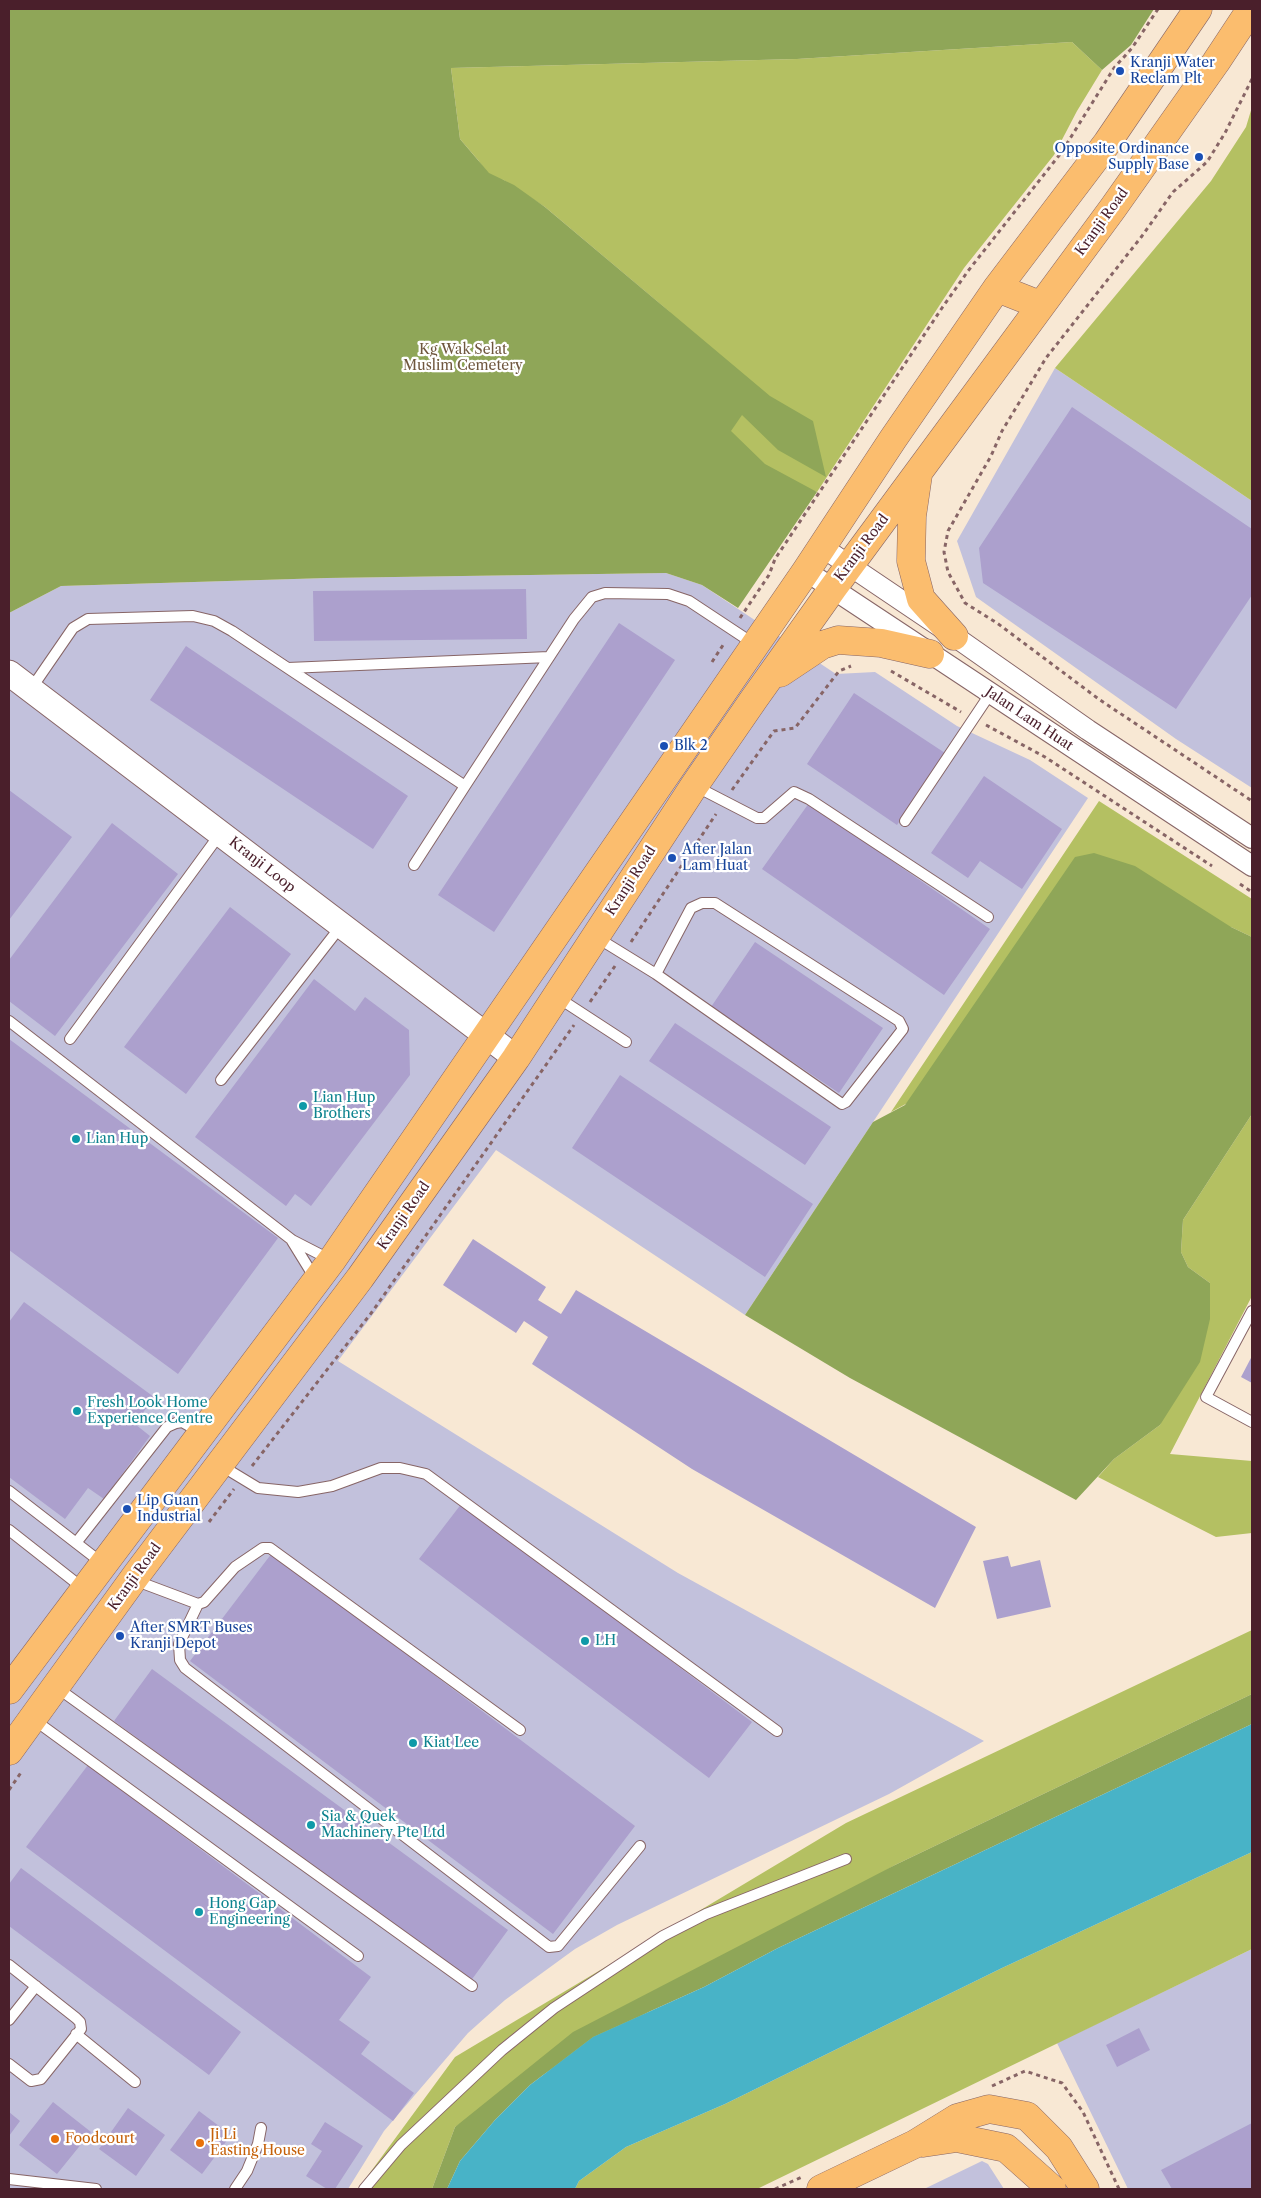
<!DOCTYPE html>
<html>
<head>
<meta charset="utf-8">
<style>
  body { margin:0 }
  #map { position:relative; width:1261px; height:2198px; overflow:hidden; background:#f8e8d4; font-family:"Libre Caslon Text",serif }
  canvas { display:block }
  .frame { position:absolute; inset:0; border:10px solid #4a1f2b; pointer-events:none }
</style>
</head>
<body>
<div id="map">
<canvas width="1261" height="2198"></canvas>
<div class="frame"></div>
</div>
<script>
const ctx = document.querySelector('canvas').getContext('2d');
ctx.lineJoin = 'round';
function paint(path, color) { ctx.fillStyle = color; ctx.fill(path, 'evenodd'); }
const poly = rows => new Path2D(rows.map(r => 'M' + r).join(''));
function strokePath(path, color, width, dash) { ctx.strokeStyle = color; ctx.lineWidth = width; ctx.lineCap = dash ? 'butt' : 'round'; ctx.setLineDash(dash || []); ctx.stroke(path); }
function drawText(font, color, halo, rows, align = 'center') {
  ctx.font = font + ' "Libre Caslon Text",serif'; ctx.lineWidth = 4.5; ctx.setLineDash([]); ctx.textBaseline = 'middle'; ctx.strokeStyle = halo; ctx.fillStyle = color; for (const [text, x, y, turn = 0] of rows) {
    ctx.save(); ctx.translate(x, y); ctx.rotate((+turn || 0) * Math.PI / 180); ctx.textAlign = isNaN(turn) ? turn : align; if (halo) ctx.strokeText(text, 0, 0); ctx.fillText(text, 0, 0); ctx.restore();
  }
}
paint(poly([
  [1055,368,1252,501,1252,788,1176,739,976,597,957,541],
  [666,573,702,585,836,674,875,672,957,726,1030,760,1088,798,745,1315,496,1150,338,1361,678,1573,984,1741,889,1794,617,1925,575,1949,505,2000,468,2033,384,2131,348,2189,9,2189,9,613,61,586,327,578],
  [1252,1949,1252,2189,1128,2189,1057,2043],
  [982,2161,988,2164,1004,2189,924,2189]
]), '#c2c1dc');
paint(poly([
  [1072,42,1102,70,1077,111,1054,155,964,268,817,492,814,491,766,563,478,160,460,139,451,68,797,59],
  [502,179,545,207,671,313],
  [1252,107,1252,501,1055,368,1211,181,1246,127],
  [1099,801,1252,899,1252,937,1231,927,891,1112],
  [1252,1114,1252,1296,1170,1454,1252,1461,1252,1533,1216,1537,1098,1477,1114,1459,1160,1425,1210,1283,1188,1267,1181,1252,1183,1220],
  [1252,1630,1252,1694,895,1865,455,2127,432,2189,358,2189,455,2057,846,1823],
  [1252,1852,1252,1949,757,2189,575,2189,579,2181,626,2147,725,2104,1002,1968]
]), '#b4c062');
paint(poly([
  [9,9,1154,9,1131,45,1102,70,1072,42,797,59,451,68,460,139,489,173,514,185,545,207,770,396,813,421,826,477,778,450,742,415,731,431,765,464,817,492,738,608,702,585,666,573,327,578,61,586,9,613],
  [1094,853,1135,866,1231,927,1252,937,1252,1114,1183,1220,1181,1252,1188,1267,1210,1283,1210,1319,1200,1362,1160,1425,1114,1459,1076,1500,850,1378,745,1315,873,1122,905,1105,1075,857],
  [1252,1694,1252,1724,778,1948,704,1987,593,2037,530,2085,495,2120,460,2161,447,2189,432,2189,455,2127,573,2032,895,1865]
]), '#8fa658');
paint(poly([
  [1252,1724,1252,1852,1002,1968,725,2104,626,2147,579,2181,575,2189,447,2189,460,2161,495,2120,530,2085,593,2037,704,1987,778,1948]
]), '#48b3c7');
paint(poly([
  [1072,407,1252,529,1252,595,1176,709,983,583,979,548],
  [526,589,527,639,314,641,313,591],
  [619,623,675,660,494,932,438,895],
  [186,646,408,796,373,849,150,700],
  [854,693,945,753,897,825,807,764],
  [984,776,1062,829,1022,889,980,861,968,878,931,853],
  [9,790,72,837,9,920],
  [809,803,990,929,944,995,762,869],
  [112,823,178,874,55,1036,9,1001,9,960],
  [230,907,291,954,186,1094,124,1047],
  [755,942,883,1028,839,1093,711,1007],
  [314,979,355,1011,365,997,409,1030,410,1075,311,1206,295,1194,286,1206,195,1137],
  [675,1023,831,1127,805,1165,649,1061],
  [9,1039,278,1238,178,1374,9,1250],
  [620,1075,813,1204,765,1277,572,1148],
  [473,1239,546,1287,538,1300,561,1314,576,1290,976,1527,935,1608,692,1469,532,1364,548,1337,524,1321,516,1333,443,1285],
  [24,1302,154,1397,135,1424,150,1436,104,1499,88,1488,65,1519,9,1477,9,1322],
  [1252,1356,1252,1383,1241,1377],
  [462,1503,752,1722,709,1778,419,1559],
  [272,1553,635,1826,553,1934,190,1661],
  [1008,1556,1011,1567,1040,1560,1051,1607,997,1619,983,1561],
  [152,1669,508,1930,470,1982,114,1721],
  [88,1765,371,1977,339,2020,370,2042,361,2054,414,2093,393,2121,26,1847],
  [21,1868,241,2032,209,2075,9,1926,9,1884],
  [1139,2028,1150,2050,1117,2067,1106,2045],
  [53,2102,91,2132,57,2174,19,2145],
  [128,2108,165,2135,136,2176,99,2149],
  [199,2111,231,2135,202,2174,170,2150],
  [9,2112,20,2121,9,2136],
  [325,2122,363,2146,335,2189,327,2189,306,2176,322,2151,311,2144],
  [1252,2123,1252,2189,1172,2189,1161,2170]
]), '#aca0cd');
const service = poly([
  [288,668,549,657],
  [31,689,73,628,88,619,193,616,214,621,232,631,465,786,574,619,592,597,605,593,668,594,689,601,754,644],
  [695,786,757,818,764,818,794,792,809,799,988,917],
  [905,821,990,694],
  [414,865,465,786],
  [596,937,656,974,691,908,702,903,715,903,899,1021,903,1029,846,1102,842,1104,656,974],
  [557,997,626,1042],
  [9,1021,292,1240,331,1260],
  [70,1039,220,834],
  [221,1080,341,926],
  [292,1241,316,1280],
  [1252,1311,1206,1397,1252,1422],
  [220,1465,258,1488,298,1492,332,1486,381,1468,400,1468,426,1474,777,1731],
  [9,1491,102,1563],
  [9,1530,84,1589],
  [76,1543,167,1427,176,1423,182,1422,200,1432],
  [134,1580,198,1604,204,1602,235,1567,263,1548,270,1548,520,1730],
  [198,1604,179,1644,180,1660,185,1668,549,1947,558,1946,640,1846],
  [56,1687,472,1986],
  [33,1719,358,1956],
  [9,1965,76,2018,80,2022,81,2029,41,2079,31,2081,9,2064],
  [9,2020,36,1986],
  [76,2034,135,2082],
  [9,2179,96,2189],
  [235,2189,247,2171,258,2144,261,2128],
  [364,2189,401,2145,502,2050,554,2008,663,1936,706,1914,846,1859]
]);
const minor = poly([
  [822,547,954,636,1088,730,1252,838],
  [806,571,1252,866]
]);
const tertiary = poly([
  [9,673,516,1058]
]);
const primary = poly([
  [997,288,1040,305],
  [918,475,912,516,911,561,921,599,954,636],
  [780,673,822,645,838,640,881,643,930,654],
  [9,1690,332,1260,806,571,893,439,997,288,1107,143,1198,9],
  [9,1751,137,1574,360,1278,516,1058,694,786,754,699,833,588,1113,208,1216,62,1251,9],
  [923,2143,957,2138,1006,2148,1052,2189],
  [821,2189,915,2144,957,2118,989,2109,1027,2116,1059,2148,1085,2189]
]);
strokePath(service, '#876566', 12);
strokePath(minor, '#876566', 22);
strokePath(tertiary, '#876566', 27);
strokePath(primary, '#876566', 29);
strokePath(poly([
  [1252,79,1225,133,1207,162,1173,192,1142,236,1046,358,1002,431,991,456,948,531,944,552,948,572,965,603,997,623,1100,700,1252,801],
  [740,618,769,575,775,559,942,308,968,271,1061,153,1114,68,1132,48,1158,9],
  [712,662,725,642],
  [891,671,961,712],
  [986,725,1045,757,1212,866],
  [732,790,774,731,795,728,839,671,851,666],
  [1240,884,1252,892],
  [631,942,716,814],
  [590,1002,615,966],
  [252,1466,372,1312,574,1025],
  [209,1522,234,1489],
  [9,1790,22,1771],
  [992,2086,1025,2071,1062,2083,1083,2112,1119,2189],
  [775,2189,802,2177]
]), '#876566', 3, [4, 4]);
strokePath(service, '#fff', 10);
strokePath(minor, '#fff', 20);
strokePath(tertiary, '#fff', 25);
strokePath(primary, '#fbbd6e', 28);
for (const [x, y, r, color] of [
  [1120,71,5,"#1a4fb4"],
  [1199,157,5,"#1a4fb4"],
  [664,746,5,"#1a4fb4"],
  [672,858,5,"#1a4fb4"],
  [303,1106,5,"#0f9aa8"],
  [76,1139,5,"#0f9aa8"],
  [77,1411,5,"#0f9aa8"],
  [127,1509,5,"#1a4fb4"],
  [120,1636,5,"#1a4fb4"],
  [585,1641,5,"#0f9aa8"],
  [413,1743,5,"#0f9aa8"],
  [311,1825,5,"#0f9aa8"],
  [199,1912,5,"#0f9aa8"],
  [55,2139,5,"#e8710a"],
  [200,2143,5,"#e8710a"]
]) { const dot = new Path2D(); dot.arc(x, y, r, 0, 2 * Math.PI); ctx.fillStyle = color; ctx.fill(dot); strokePath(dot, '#fff', 2); }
drawText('14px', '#164399', '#fff', [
  ["Kranji Water",1130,63],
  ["Reclam Plt",1130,79],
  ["Opposite Ordinance",1189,149,"right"],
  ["Supply Base",1189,165,"right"],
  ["Blk 2",674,746],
  ["After Jalan",682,850],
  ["Lam Huat",682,866],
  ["Lip Guan",137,1501],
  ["Industrial",137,1517],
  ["After SMRT Buses",130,1628],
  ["Kranji Depot",130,1644]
], 'left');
drawText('14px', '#4a1f2b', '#fff', [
  ["Kranji Road",1102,222,-54],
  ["Kranji Road",862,548,-53],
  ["Jalan Lam Huat",1029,719,34],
  ["Kranji Loop",262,865,38],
  ["Kranji Road",631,881,-57],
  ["Kranji Road",404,1216,-55],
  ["Kranji Road",135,1577,-54]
]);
drawText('14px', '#6f573e', '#fff', [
  ["Kg Wak Selat",463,350],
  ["Muslim Cemetery",463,366]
]);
drawText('14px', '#0d838f', '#fff', [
  ["Lian Hup",313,1098],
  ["Brothers",313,1114],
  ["Lian Hup",86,1139],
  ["Fresh Look Home",87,1403],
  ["Experience Centre",87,1419],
  ["LH",595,1641],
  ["Kiat Lee",423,1743],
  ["Sia & Quek",321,1817],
  ["Machinery Pte Ltd",321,1833],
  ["Hong Gap",209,1904],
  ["Engineering",209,1920]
], 'left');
drawText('14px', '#c56008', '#fff', [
  ["Ji Li",210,2135],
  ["Easting House",210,2151],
  ["Foodcourt",65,2139]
], 'left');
</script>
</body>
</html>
